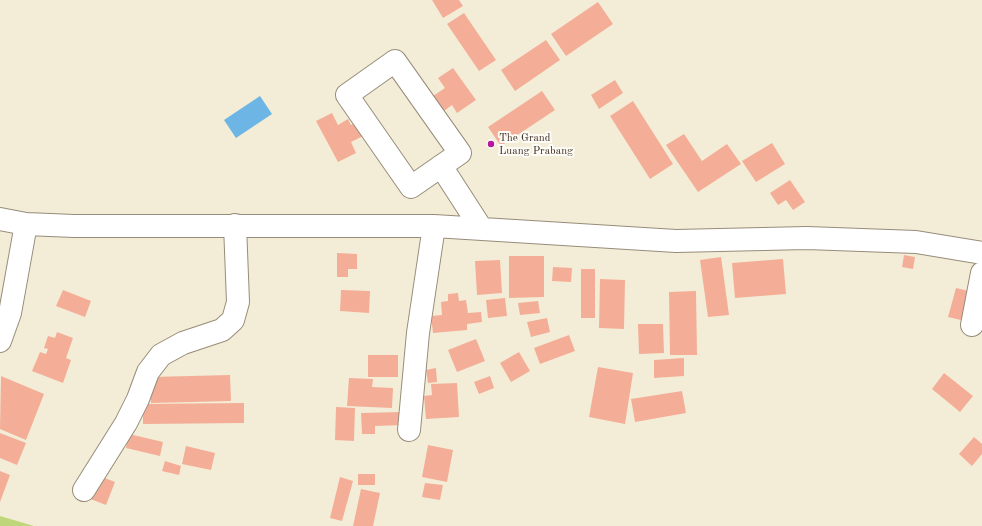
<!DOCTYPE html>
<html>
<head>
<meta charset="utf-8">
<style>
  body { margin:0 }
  canvas { display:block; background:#f3edd7 }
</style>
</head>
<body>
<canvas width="982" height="526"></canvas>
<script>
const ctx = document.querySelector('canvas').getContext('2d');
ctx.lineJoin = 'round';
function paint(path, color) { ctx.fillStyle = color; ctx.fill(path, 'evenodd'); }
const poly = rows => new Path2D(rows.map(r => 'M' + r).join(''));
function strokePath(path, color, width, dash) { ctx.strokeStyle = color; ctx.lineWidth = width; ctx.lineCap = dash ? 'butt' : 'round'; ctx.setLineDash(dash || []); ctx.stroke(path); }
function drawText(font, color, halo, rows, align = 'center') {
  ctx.font = font + ' "Old Standard TT",serif'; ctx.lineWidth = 4; ctx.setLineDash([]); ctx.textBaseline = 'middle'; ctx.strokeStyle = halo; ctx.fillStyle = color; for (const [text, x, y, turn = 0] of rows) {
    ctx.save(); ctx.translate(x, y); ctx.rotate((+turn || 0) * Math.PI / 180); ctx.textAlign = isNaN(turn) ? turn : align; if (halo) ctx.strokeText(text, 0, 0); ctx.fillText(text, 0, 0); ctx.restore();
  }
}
paint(poly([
  [0,516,34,526,0,526]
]), '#c0d67a');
paint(poly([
  [260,96,272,114,236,138,224,120]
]), '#6cb5e4');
paint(poly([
  [432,0,459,0,463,6,443,18],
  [598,2,613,24,566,56,551,34],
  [464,13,496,60,479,71,447,24],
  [546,40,560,60,515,91,501,70],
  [453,68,476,100,457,113,452,105,444,111,433,96,445,88,438,78],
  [615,80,623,93,599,109,591,95],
  [542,91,555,110,501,146,488,127],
  [633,101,673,164,650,179,610,116],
  [332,113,338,125,348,119,351,125,358,121,365,135,351,142,356,153,338,162,316,121],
  [684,134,702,161,727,144,741,164,698,192,666,145],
  [772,143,785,164,756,182,742,161],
  [790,180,805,202,793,210,786,200,778,205,770,193],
  [337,253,357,254,357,269,348,269,348,277,337,277],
  [904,255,915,257,913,269,902,267],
  [509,256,544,256,544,297,509,298],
  [721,257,729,315,708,317,700,260],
  [783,259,786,294,735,298,732,263],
  [500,260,502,293,477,295,475,261],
  [553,267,572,268,571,282,552,281],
  [581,269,595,269,595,318,581,318],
  [600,279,625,280,624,329,599,328],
  [956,288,973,292,965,321,948,317],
  [63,290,91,301,85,317,56,306],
  [341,290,370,291,369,313,340,311],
  [696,291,697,355,670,355,669,292],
  [458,293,459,301,466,300,468,313,481,312,482,322,467,324,467,330,433,333,431,316,442,315,441,302,448,301,448,294],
  [505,298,507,316,488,318,486,300],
  [538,301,540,313,520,315,518,303],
  [547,318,550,332,531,337,527,322],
  [638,324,663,324,664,353,639,354],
  [57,332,73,338,66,358,71,360,63,383,32,371,40,352,46,354,48,349,44,348,48,336,55,338],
  [569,335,575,351,540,364,534,348],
  [476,339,485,361,457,372,448,350],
  [519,352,530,371,511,382,500,363],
  [368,355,398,355,398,377,368,377],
  [684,358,684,376,654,378,654,360],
  [598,367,633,373,625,424,589,417],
  [436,368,437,382,428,383,426,370],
  [944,373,973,396,960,412,932,389],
  [230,375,231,401,151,403,150,377],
  [1,376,44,394,26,440,0,429],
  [490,376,494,388,479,394,474,382],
  [349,378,373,379,372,387,393,388,392,408,347,406],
  [457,383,459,417,426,419,424,396,432,395,431,384],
  [682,391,686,413,635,422,631,399],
  [244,403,244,423,143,424,143,404],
  [336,407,355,408,354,441,335,440],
  [402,412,402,425,375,426,375,434,362,434,361,413],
  [0,433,26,443,17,465,0,458],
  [129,434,163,442,160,456,126,448],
  [974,437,982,444,982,454,972,466,959,454],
  [428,445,453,450,447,482,422,477],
  [186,446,215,453,211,470,182,464],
  [165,461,181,466,179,475,162,471],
  [0,471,10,475,0,502],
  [358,474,375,474,375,485,358,485],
  [97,475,115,482,106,505,88,498],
  [340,477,353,481,342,521,330,518],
  [425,483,443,485,440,500,422,497],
  [361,489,380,493,373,526,353,526]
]), '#f4ae97');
const minor = poly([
  [395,61,460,153,411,187,347,95,395,61],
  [441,166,481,228],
  [0,219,26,224,74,226,434,226,676,241,807,238,916,242,982,253],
  [972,325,982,273],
  [0,341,10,313,26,224],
  [409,430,418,333,434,226],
  [84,490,126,423,138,399,148,372,161,355,183,343,222,330,233,320,238,302,235,225]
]);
strokePath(minor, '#978c7a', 24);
strokePath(minor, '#fff', 22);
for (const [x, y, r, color] of [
  [491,144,4,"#b5179e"]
]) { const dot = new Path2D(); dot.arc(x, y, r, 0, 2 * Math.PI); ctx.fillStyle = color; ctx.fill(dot); strokePath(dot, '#fdfcf7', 1.5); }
drawText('11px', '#3b2a1e', '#fdfcf7', [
  ["The Grand",499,138],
  ["Luang Prabang",499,151]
], 'left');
</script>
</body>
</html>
